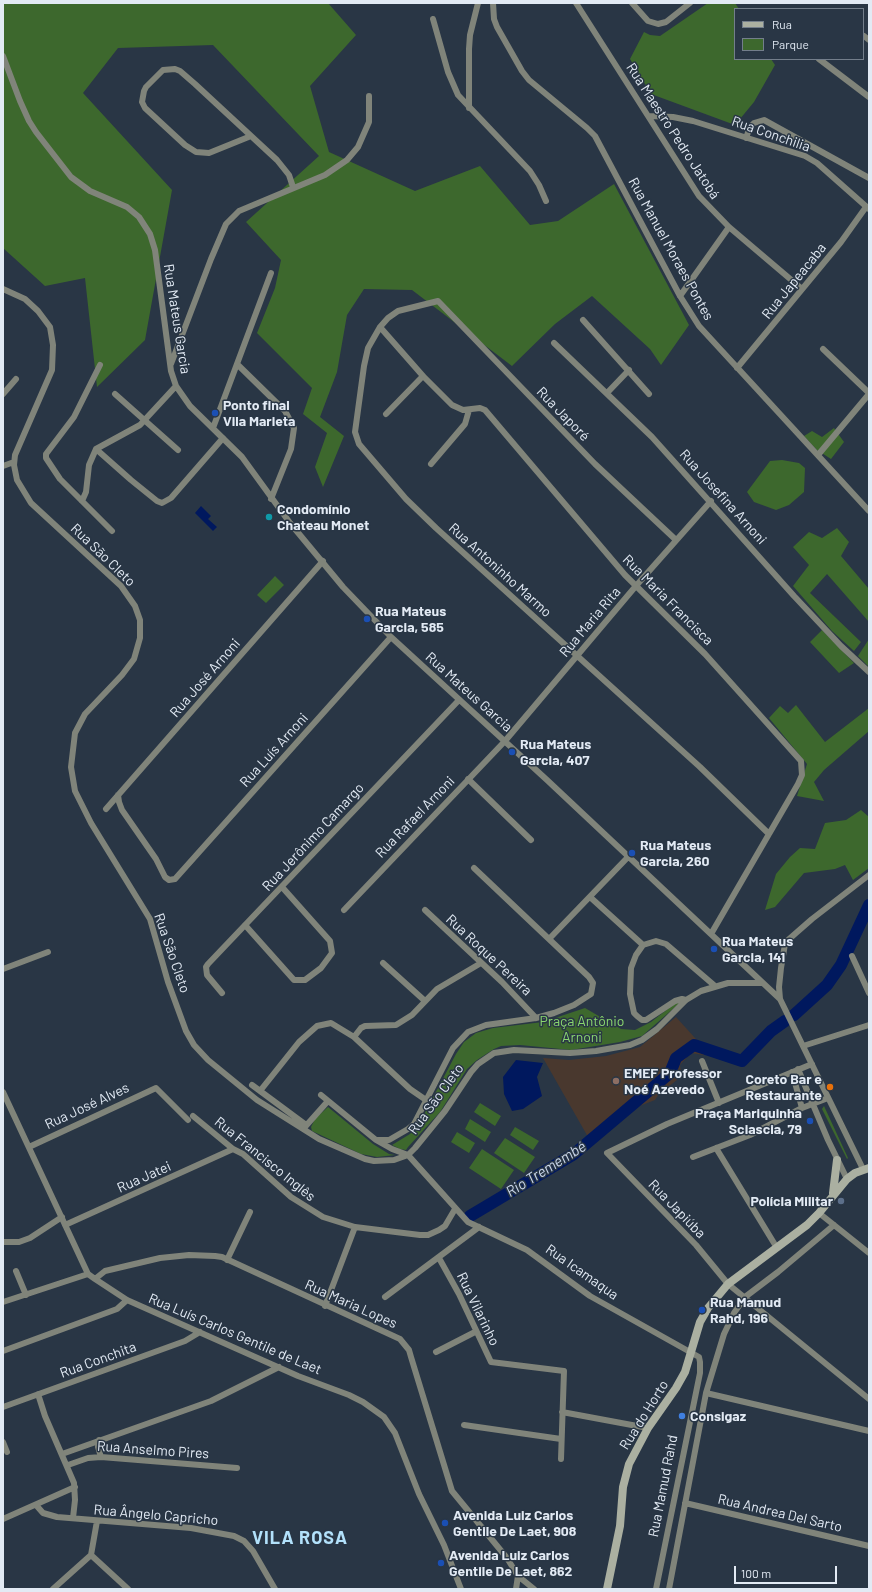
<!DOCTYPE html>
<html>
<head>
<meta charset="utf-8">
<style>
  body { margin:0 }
  #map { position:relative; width:872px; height:1592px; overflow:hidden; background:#293645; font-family:Barlow,sans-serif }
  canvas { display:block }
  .frame { position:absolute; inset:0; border:4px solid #e2eaf4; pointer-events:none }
  .legend { position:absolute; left:734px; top:8px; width:130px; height:52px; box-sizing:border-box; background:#293645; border:1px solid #737e8b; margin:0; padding:5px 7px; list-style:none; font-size:12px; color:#e2eaf4 }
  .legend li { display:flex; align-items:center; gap:8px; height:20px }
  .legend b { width:20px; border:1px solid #737e8b }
  .scale { position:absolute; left:734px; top:1566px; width:103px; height:18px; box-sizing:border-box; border:2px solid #e2eaf4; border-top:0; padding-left:5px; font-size:12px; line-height:14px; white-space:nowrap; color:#e2eaf4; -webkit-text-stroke:3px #293645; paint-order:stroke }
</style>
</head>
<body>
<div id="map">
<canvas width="872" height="1592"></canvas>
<div class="frame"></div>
<ul class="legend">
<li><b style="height:5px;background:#abb0a1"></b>Rua</li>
<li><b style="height:11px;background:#3d682d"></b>Parque</li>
</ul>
<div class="scale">100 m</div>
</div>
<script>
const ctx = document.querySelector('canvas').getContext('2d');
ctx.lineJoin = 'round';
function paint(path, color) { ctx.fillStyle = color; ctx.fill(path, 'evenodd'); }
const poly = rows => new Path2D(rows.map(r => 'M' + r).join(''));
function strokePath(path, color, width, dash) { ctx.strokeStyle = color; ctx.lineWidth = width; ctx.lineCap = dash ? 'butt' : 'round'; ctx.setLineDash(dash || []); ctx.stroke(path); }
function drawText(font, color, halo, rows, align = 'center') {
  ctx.font = font + ' Barlow,sans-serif'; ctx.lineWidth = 3; ctx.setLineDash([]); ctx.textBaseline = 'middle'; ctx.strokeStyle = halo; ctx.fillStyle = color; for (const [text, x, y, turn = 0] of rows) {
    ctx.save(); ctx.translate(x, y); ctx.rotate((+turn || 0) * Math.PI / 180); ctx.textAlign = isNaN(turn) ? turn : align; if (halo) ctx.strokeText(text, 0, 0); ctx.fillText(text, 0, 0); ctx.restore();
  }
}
paint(poly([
  [676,1017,705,1049,704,1055,691,1053,680,1065,681,1072,677,1080,659,1094,655,1100,637,1107,610,1126,592,1144,543,1058,569,1060,606,1056,640,1047]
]), '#49382e');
paint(poly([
  [3,3,328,3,356,35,310,86,329,152,415,191,480,166,530,225,558,221,614,184,689,325,661,365,650,349,592,296,555,324,512,366,412,290,364,289,347,315,337,372,320,417,344,436,323,487,315,467,327,433,303,414,312,388,257,333,275,288,281,260,246,222,319,156,213,45,118,48,83,93,172,190,145,340,97,387,85,278,45,286,3,248],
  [708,3,735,3,739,9,735,9,735,59,771,59,775,65,754,102,735,125,651,94,630,59,644,32,650,35,660,36],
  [834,428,844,442,831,459,817,450,804,436,812,431,822,437],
  [782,460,799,463,805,468,804,492,789,505,776,510,754,502,747,492,770,461],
  [837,528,849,542,841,556,869,589,869,622,827,574,810,593,861,642,854,651,832,631,793,586,809,565,793,547,809,532,822,538],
  [275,576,284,585,266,603,257,595],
  [822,630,854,663,839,673,810,642],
  [869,639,869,667,858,656],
  [796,705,825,742,869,708,869,731,824,770,814,782,824,801,797,796,807,764,769,718,780,706,788,713],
  [861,810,869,817,869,868,853,880,845,865,835,869,804,873,775,907,765,910,776,874,790,857,800,848,815,849,825,823,846,820],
  [678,1001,682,1001,642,1036,620,1042,571,1050,520,1045,501,1046,494,1049,477,1060,467,1069,440,1112,408,1147,406,1150,400,1149,392,1145,410,1134,419,1124,456,1054,464,1042,476,1033,493,1028,543,1022,585,1008,621,1029,635,1030,651,1022],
  [480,1103,501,1116,495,1126,474,1112],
  [824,1106,848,1158,847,1159,822,1109],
  [328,1107,373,1144,389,1154,395,1155,377,1157,361,1154,312,1131,311,1127,315,1119],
  [470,1119,491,1132,485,1142,465,1129],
  [515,1127,539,1141,533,1150,510,1135],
  [457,1132,475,1143,469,1153,451,1142],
  [505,1138,535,1157,524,1173,494,1153],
  [482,1149,514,1170,501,1189,469,1168]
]), '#3d682d');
paint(poly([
  [201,506,211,516,208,519,217,527,213,531,195,513],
  [516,1060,543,1063,537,1077,542,1096,523,1109,512,1111,504,1094,503,1077]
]), '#00185e');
strokePath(poly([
  [794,1015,827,985,841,965,869,905],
  [470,1216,574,1154,670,1073,676,1058,694,1045,742,1061,771,1031,785,1021]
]), '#00185e', 12);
strokePath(poly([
  [493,3,494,19,497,27,522,71,529,80,587,128,595,136,680,296,699,326,869,511],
  [576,3,699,196,729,227,802,289],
  [632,3,648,21,658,24,666,22,690,3],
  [433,19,448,72,458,95,530,171,539,185,546,201],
  [864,36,869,40],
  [3,56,20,101,29,121,36,132,71,177,90,191,127,207,139,217,150,234,155,250,171,371,176,386,190,406,242,457,290,523,343,587,391,637,547,780,780,999,863,1169],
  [819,59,869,97],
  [469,108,469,49,470,35,478,3],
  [649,116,673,117,693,121,805,156,817,163,869,209],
  [251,136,209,153,196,152,185,145,145,108,142,102,144,91,146,87,163,70,175,69,180,71,195,84,277,160,289,175,293,187],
  [746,138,750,127,754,123,764,120,869,178],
  [3,289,25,299,38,311,50,327,53,345,52,370,15,455,14,465,17,480,31,503,121,586,135,606,140,620,140,638,134,659,122,675,85,714,75,733,71,767,75,791,91,823,150,919,168,982,186,1031,194,1045,208,1060,257,1100,319,1139,365,1159,374,1161,394,1160,408,1155,415,1148,445,1111,471,1072,478,1064,494,1053,514,1050,570,1053,596,1051,630,1045,642,1040,657,1029,686,1000,701,991,728,983,762,983],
  [680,296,729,227],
  [583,320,649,394],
  [380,327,423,376,452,405,463,410,480,408,485,410,625,575,705,654,801,761,802,775,798,784,711,934],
  [554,343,652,437,794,596,841,646,869,672],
  [823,349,869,393],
  [171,364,211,259,226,224,239,211,325,175,347,160,358,147,369,122,369,96],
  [237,364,285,411,294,428,291,449,271,499],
  [100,365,74,417,46,454,46,458,60,479,112,531],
  [737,368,841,242,866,207],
  [607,393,629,370],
  [3,394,16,379],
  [115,394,178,450],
  [386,414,423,376],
  [213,428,271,273],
  [96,449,131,480,157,501,162,503,171,498,223,438],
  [818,455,869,394],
  [431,464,465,424,469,410],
  [3,466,14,462],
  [82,501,86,492,89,465,96,449,140,425,176,386],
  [676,540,595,464,438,301,398,311,388,318,380,327,368,348,364,366,355,432,359,444,406,499,436,528,700,767,769,834],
  [468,779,531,840],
  [118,795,119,802,122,810,156,859,165,877,169,880,175,879,391,637],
  [106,809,323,561],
  [590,897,643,945],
  [344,910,505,741,635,587,711,501],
  [425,910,502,982,536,1018],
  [245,925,294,980,305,980,321,968,332,953,330,941,282,887],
  [550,938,629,856],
  [852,956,869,993],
  [383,963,425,1001],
  [3,969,48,952],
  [222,993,207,975,206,967,208,964,459,700],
  [780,999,779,987,781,968,785,944,788,940,812,919,869,875],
  [686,1000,682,999,675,1001,646,1020,642,1020,637,1016,634,1013,630,994,631,968,636,955,643,945,656,941,666,944,715,986],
  [354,1037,410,1089,426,1100],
  [803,1046,869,1025],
  [702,1061,719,1103],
  [812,1064,667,1124,607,1153,696,1245,728,1284,869,1399],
  [798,1069,828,1140,847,1179],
  [792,1072,802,1108],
  [252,1085,306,1125],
  [260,1091,299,1042,317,1026,331,1023,354,1037,361,1028,365,1026,396,1025,412,1015,437,989,481,963],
  [3,1092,88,1274,95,1279,127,1300,298,1376,349,1395,363,1402,384,1417,395,1433,419,1494,444,1545,461,1589],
  [321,1095,376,1140,389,1140,408,1129,414,1124,453,1048,468,1032,486,1025,536,1018,554,1013,574,1005,591,994,593,983,589,977,474,868],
  [193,1116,233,1149,243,1154,291,1197,323,1217,355,1227,420,1235,428,1235,439,1230,445,1226,455,1209],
  [304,1128,328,1101],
  [376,1140,392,1149,408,1155,468,1222,527,1250,590,1296,699,1357,700,1362,700,1373,656,1589],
  [29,1147,156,1088,188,1120],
  [716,1148,777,1248],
  [693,1157,750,1135,802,1108,828,1098],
  [819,1213,869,1253],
  [65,1225,233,1149],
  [3,1242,19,1242,30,1238,62,1217],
  [439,1258,459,1294,491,1362,564,1371,561,1459],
  [227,1260,250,1212],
  [16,1271,26,1295],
  [95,1279,105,1271,160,1258,189,1255,215,1256,222,1257,400,1339,409,1350,411,1357,452,1491,507,1558,518,1576,516,1589],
  [385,1297,479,1227],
  [3,1302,88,1274],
  [325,1306,355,1227],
  [3,1351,117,1309,127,1300],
  [436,1352,475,1332],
  [706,1393,869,1431],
  [38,1394,45,1416,74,1483,75,1500,73,1518],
  [3,1407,185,1341,200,1332],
  [562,1412,648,1428],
  [464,1425,561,1439],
  [99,1440,98,1447,101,1457],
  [3,1442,7,1452],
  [62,1454,211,1401,279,1367],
  [68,1465,88,1458,101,1457,237,1468],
  [685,1503,869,1546],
  [36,1505,43,1513,57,1517,191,1528,234,1536,244,1541,253,1551,275,1589],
  [3,1519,75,1487],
  [91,1555,128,1589],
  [518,1576,534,1589],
  [53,1589,91,1555,97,1521],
  [669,1589,706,1393,724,1334,734,1313,745,1297,778,1272,834,1225]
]), '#80847a', 6);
strokePath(poly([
  [833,1193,837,1160],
  [607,1589,620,1526,623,1487,629,1464,648,1428,676,1388,685,1372,700,1322,708,1308,728,1284,807,1225,819,1213,847,1179,855,1173,869,1168]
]), '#abb0a1', 8);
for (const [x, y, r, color] of [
  [215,413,4,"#1a4fb4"],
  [269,517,4,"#0f9aa8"],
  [367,619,4,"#1a4fb4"],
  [512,752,4,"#1a4fb4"],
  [632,853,4,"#1a4fb4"],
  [714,949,4,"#1a4fb4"],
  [616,1081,4,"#8d6e63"],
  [830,1087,4,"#e8710a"],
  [810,1121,4,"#1a4fb4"],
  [841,1201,4,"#5c6f8a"],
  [702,1310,4,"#1a4fb4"],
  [682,1416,4,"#3f7fe0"],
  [445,1523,4,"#1a4fb4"],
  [441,1563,4,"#1a4fb4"]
]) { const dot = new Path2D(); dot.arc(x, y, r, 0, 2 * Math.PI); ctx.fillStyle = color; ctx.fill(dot); strokePath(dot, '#293645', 1.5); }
drawText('14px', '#e2eaf4', '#293645', [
  ["Rua Maestro Pedro Jatobá",673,131,57],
  ["Rua Conchilia",771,134,19],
  ["Rua Manuel Moraes Pontes",671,249,61],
  ["Rua Japeacaba",794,281,-51],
  ["Rua Mateus Garcia",177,319,81],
  ["Rua Japoré",563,414,46],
  ["Rua Josefina Arnoni",723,497,48],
  ["Rua São Cleto",103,555,44],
  ["Rua Antoninho Marmo",500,570,42],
  ["Rua Maria Francisca",668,600,45],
  ["Rua Maria Rita",590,622,-50],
  ["Rua José Arnoni",205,678,-49],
  ["Rua Mateus Garcia",469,692,42],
  ["Rua Luís Arnoni",274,750,-48],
  ["Rua Rafael Arnoni",415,817,-46],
  ["Rua Jerônimo Camargo",313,837,-47],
  ["Rua São Cleto",172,953,71],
  ["Rua Roque Pereira",489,955,43],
  ["Rua São Cleto",436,1099,-54],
  ["Rua José Alves",87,1106,-25],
  ["Rua Francisco Inglês",265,1159,39],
  ["Rua Jatei",144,1177,-24],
  ["Rua Japiúba",677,1209,46],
  ["Rua Icamaqua",582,1272,35],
  ["Rua Maria Lopes",351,1304,24],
  ["Rua Vilarinho",478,1309,64],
  ["Rua Luís Carlos Gentile de Laet",235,1334,23],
  ["Rua Conchita",98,1360,-20],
  ["Rua do Horto",644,1415,-58],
  ["Rua Anselmo Pires",153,1450,4],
  ["Rua Mamud Rahd",663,1486,-79],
  ["Rua Andrea Del Sarto",780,1513,13],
  ["Rua Ângelo Capricho",156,1515,5]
]);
drawText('bold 14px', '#e2eaf4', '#293645', [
  ["Ponto final",223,405],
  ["Vila Marieta",223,421],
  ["Condomínio",277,509],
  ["Chateau Monet",277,525],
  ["Rua Mateus",375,611],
  ["Garcia, 585",375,627],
  ["Rua Mateus",520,744],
  ["Garcia, 407",520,760],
  ["Rua Mateus",640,845],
  ["Garcia, 260",640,861],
  ["Rua Mateus",722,941],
  ["Garcia, 141",722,957],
  ["EMEF Professor",624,1073],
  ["Noé Azevedo",624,1089],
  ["Coreto Bar e",822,1079,"right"],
  ["Restaurante",822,1095,"right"],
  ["Praça Mariquinha",802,1113,"right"],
  ["Sciascia, 79",802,1129,"right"],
  ["Polícia Militar",833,1201,"right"],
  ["Rua Mamud",710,1302],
  ["Rahd, 196",710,1318],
  ["Consigaz",690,1416],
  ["Avenida Luiz Carlos",453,1515],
  ["Gentile De Laet, 908",453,1531],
  ["Avenida Luiz Carlos",449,1555],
  ["Gentile De Laet, 862",449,1571]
], 'left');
drawText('14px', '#8ad76f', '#293645', [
  ["Praça Antônio",582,1021],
  ["Arnoni",582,1037]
]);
drawText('italic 15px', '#cbd7ec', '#293645', [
  ["Rio Tremembé",546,1169,-32]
]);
ctx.letterSpacing = '1px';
drawText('bold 18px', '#b2e1fb', '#293645', [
  ["VILA ROSA",300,1538]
]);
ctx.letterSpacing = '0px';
</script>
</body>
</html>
